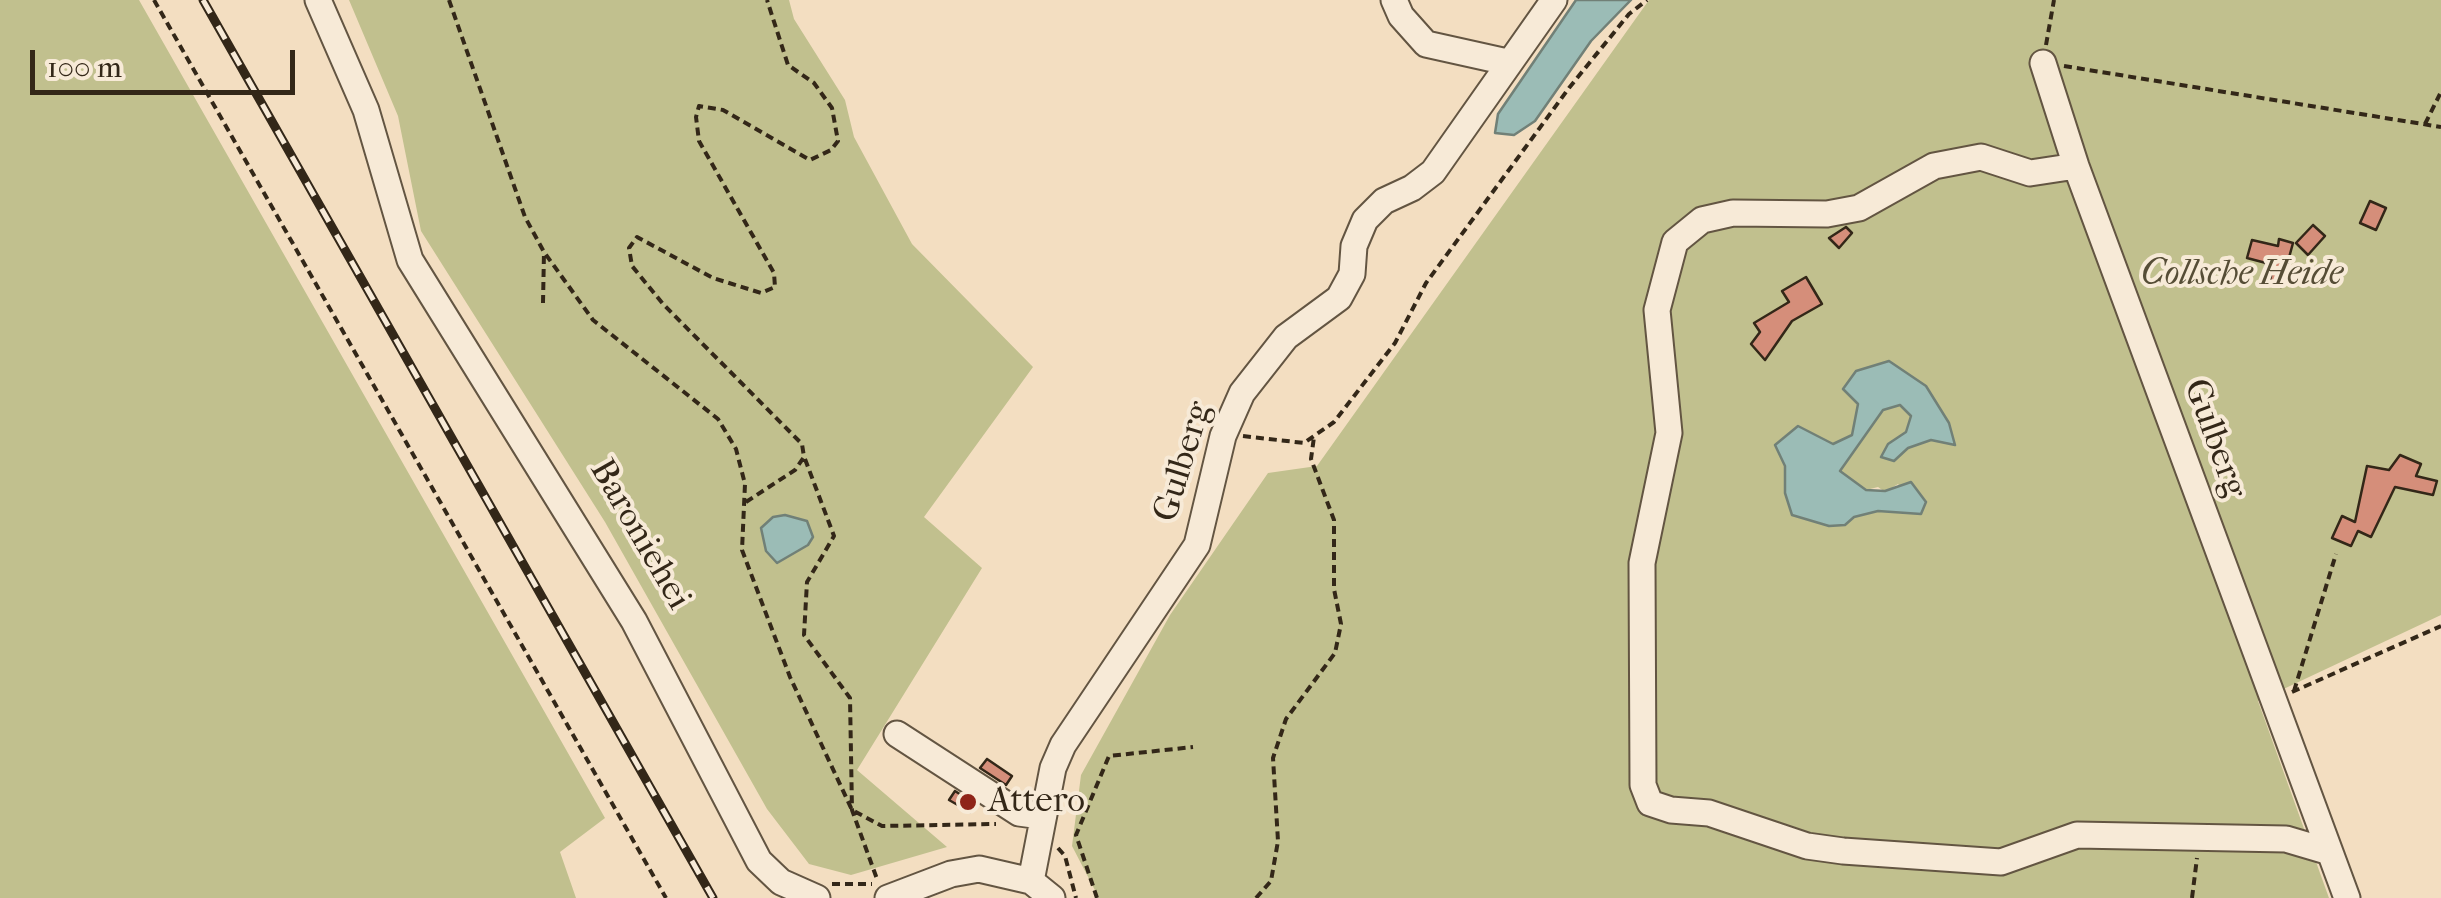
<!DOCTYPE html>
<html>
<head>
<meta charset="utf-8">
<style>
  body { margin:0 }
  #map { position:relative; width:2441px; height:898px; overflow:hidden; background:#f3dec1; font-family:"IM FELL French Canon",serif }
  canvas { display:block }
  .scale { position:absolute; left:30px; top:50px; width:265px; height:45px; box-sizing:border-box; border:5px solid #332718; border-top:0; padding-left:12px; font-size:30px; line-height:35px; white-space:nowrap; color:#332718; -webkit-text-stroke:8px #f7ead7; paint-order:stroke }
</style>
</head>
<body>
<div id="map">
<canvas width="2441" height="898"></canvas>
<div class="scale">100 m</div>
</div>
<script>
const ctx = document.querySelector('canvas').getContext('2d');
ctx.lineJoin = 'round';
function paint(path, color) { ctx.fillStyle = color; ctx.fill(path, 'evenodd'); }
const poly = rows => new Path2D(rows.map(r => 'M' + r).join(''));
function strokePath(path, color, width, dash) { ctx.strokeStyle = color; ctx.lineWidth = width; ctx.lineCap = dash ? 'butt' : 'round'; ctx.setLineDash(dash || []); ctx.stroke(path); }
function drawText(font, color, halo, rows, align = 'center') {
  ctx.font = font + ' "IM FELL French Canon",serif'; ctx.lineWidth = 8; ctx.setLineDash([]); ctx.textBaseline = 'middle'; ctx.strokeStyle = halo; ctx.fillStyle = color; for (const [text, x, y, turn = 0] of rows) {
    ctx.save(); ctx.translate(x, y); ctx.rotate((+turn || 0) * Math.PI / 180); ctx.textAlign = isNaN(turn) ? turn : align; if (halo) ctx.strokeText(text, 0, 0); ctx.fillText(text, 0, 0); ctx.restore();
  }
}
paint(poly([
  [0,0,139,0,605,818,560,852,576,898,0,898],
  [349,0,789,0,794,19,845,100,854,137,912,244,1033,367,924,517,982,568,857,770,947,847,851,875,809,864,767,809,605,522,421,231,398,116],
  [1649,0,2441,0,2441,615,2258,701,2329,898,1099,898,1072,846,1081,775,1170,615,1268,473,1317,466],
  [1926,386,1954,445,1931,440,1908,448,1894,461,1888,444,1906,432,1911,416,1900,405,1883,410,1840,471,1866,490,1878,487,1885,492,1898,484,1920,514,1878,511,1854,517,1785,493,1785,466,1810,435,1834,445,1853,435,1858,404,1844,389]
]), '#c1c08e');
const water = poly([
  [1576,0,1631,0,1591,41,1535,121,1514,135,1495,133,1498,114,1576,0],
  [1889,361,1926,386,1949,423,1955,445,1931,440,1908,448,1894,461,1881,457,1888,444,1906,432,1911,416,1900,405,1883,410,1840,471,1866,490,1885,491,1911,482,1926,502,1921,514,1878,511,1854,517,1845,525,1829,526,1792,515,1785,493,1785,466,1775,445,1798,426,1833,444,1852,435,1858,404,1843,389,1856,371,1889,361],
  [785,515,807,521,813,537,808,545,777,563,766,551,761,528,773,517,785,515]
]);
paint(water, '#9bbcb6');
strokePath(water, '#718077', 2.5);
const building = poly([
  [2370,201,2386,208,2376,230,2360,223,2370,201],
  [2313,225,2325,236,2308,255,2296,243,2313,225],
  [1846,227,1852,233,1839,248,1829,238,1846,227],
  [2279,239,2293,243,2281,287,2269,284,2271,276,2264,274,2266,263,2247,258,2252,240,2278,246,2279,239],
  [1806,277,1822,304,1792,321,1765,360,1751,344,1760,332,1754,323,1789,302,1782,291,1806,277],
  [2400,455,2421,464,2416,476,2437,481,2433,495,2395,487,2371,537,2358,531,2351,546,2332,538,2342,516,2355,522,2367,466,2389,470,2400,455],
  [987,759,1012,776,1006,785,980,768,987,759],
  [955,791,975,804,970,812,949,800,955,791]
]);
paint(building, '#d58e7a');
strokePath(building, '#332718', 2.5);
const minor = poly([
  [318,0,366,110,410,260,634,621,759,861,781,882,817,898],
  [1394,0,1401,16,1426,44,1507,62],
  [2043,63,2076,166,2347,898],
  [2076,166,2030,173,1981,157,1934,166,1859,208,1827,214,1733,213,1702,220,1675,242,1657,310,1669,433,1642,563,1643,785,1650,803,1671,810,1709,813,1807,846,1843,851,2001,862,2077,835,2286,839,2330,852],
  [897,734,1019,813,1041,816],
  [1031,881,1053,768,1063,745,1197,545,1223,436,1242,393,1286,337,1339,298,1352,274,1354,246,1365,220,1384,201,1412,188,1433,172,1554,0],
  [888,898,951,874,979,869,1031,881,1052,898]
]);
strokePath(minor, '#635542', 29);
strokePath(poly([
  [154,0,666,898],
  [449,0,525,217,544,252,593,320,718,419,736,449,745,484,742,550,790,677,852,810,882,826,996,824],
  [2046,45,2054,0],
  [2064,66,2441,127],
  [2425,124,2440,94],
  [543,303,544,252],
  [1243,436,1304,443,1334,422,1395,343,1426,283,1569,88,1629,14,1647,0],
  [805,459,834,536,807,582,804,635,850,698,852,810,877,879],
  [746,502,795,470,804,457,802,444,663,304,632,266,629,248,637,237,713,278,761,293,775,287,774,273,699,141,696,117,699,106,723,110,810,160,831,150,838,141,832,108,814,83,788,65,767,0],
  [2294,691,2336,554],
  [2292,692,2441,626],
  [1058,848,1065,856,1076,898],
  [832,884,872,884],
  [1097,898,1076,835,1109,756,1193,747],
  [1256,898,1271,881,1278,841,1273,758,1286,719,1335,653,1341,624,1334,589,1334,520,1311,459,1314,437],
  [2192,898,2197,858]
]), '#332718', 4, [8, 5]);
strokePath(minor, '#f7ead7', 25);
const rail = poly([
  [203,0,713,898]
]);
strokePath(rail, '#332718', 9);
strokePath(rail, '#f7ead7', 5, [15]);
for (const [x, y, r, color] of [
  [968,802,10,"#8f2418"]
]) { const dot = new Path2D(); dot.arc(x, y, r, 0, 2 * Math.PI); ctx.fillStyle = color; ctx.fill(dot); strokePath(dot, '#f7ead7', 4); }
drawText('italic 35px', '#564d36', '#f7ead7', [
  ["Collsche Heide",2242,275]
]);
drawText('35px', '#332718', '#f7ead7', [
  ["Gulberg",2214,439,70],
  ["Gulberg",1184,462,-73],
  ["Baroniehei",639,535,60]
]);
drawText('35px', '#332718', '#f7ead7', [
  ["Attero",988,802]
], 'left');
</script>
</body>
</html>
